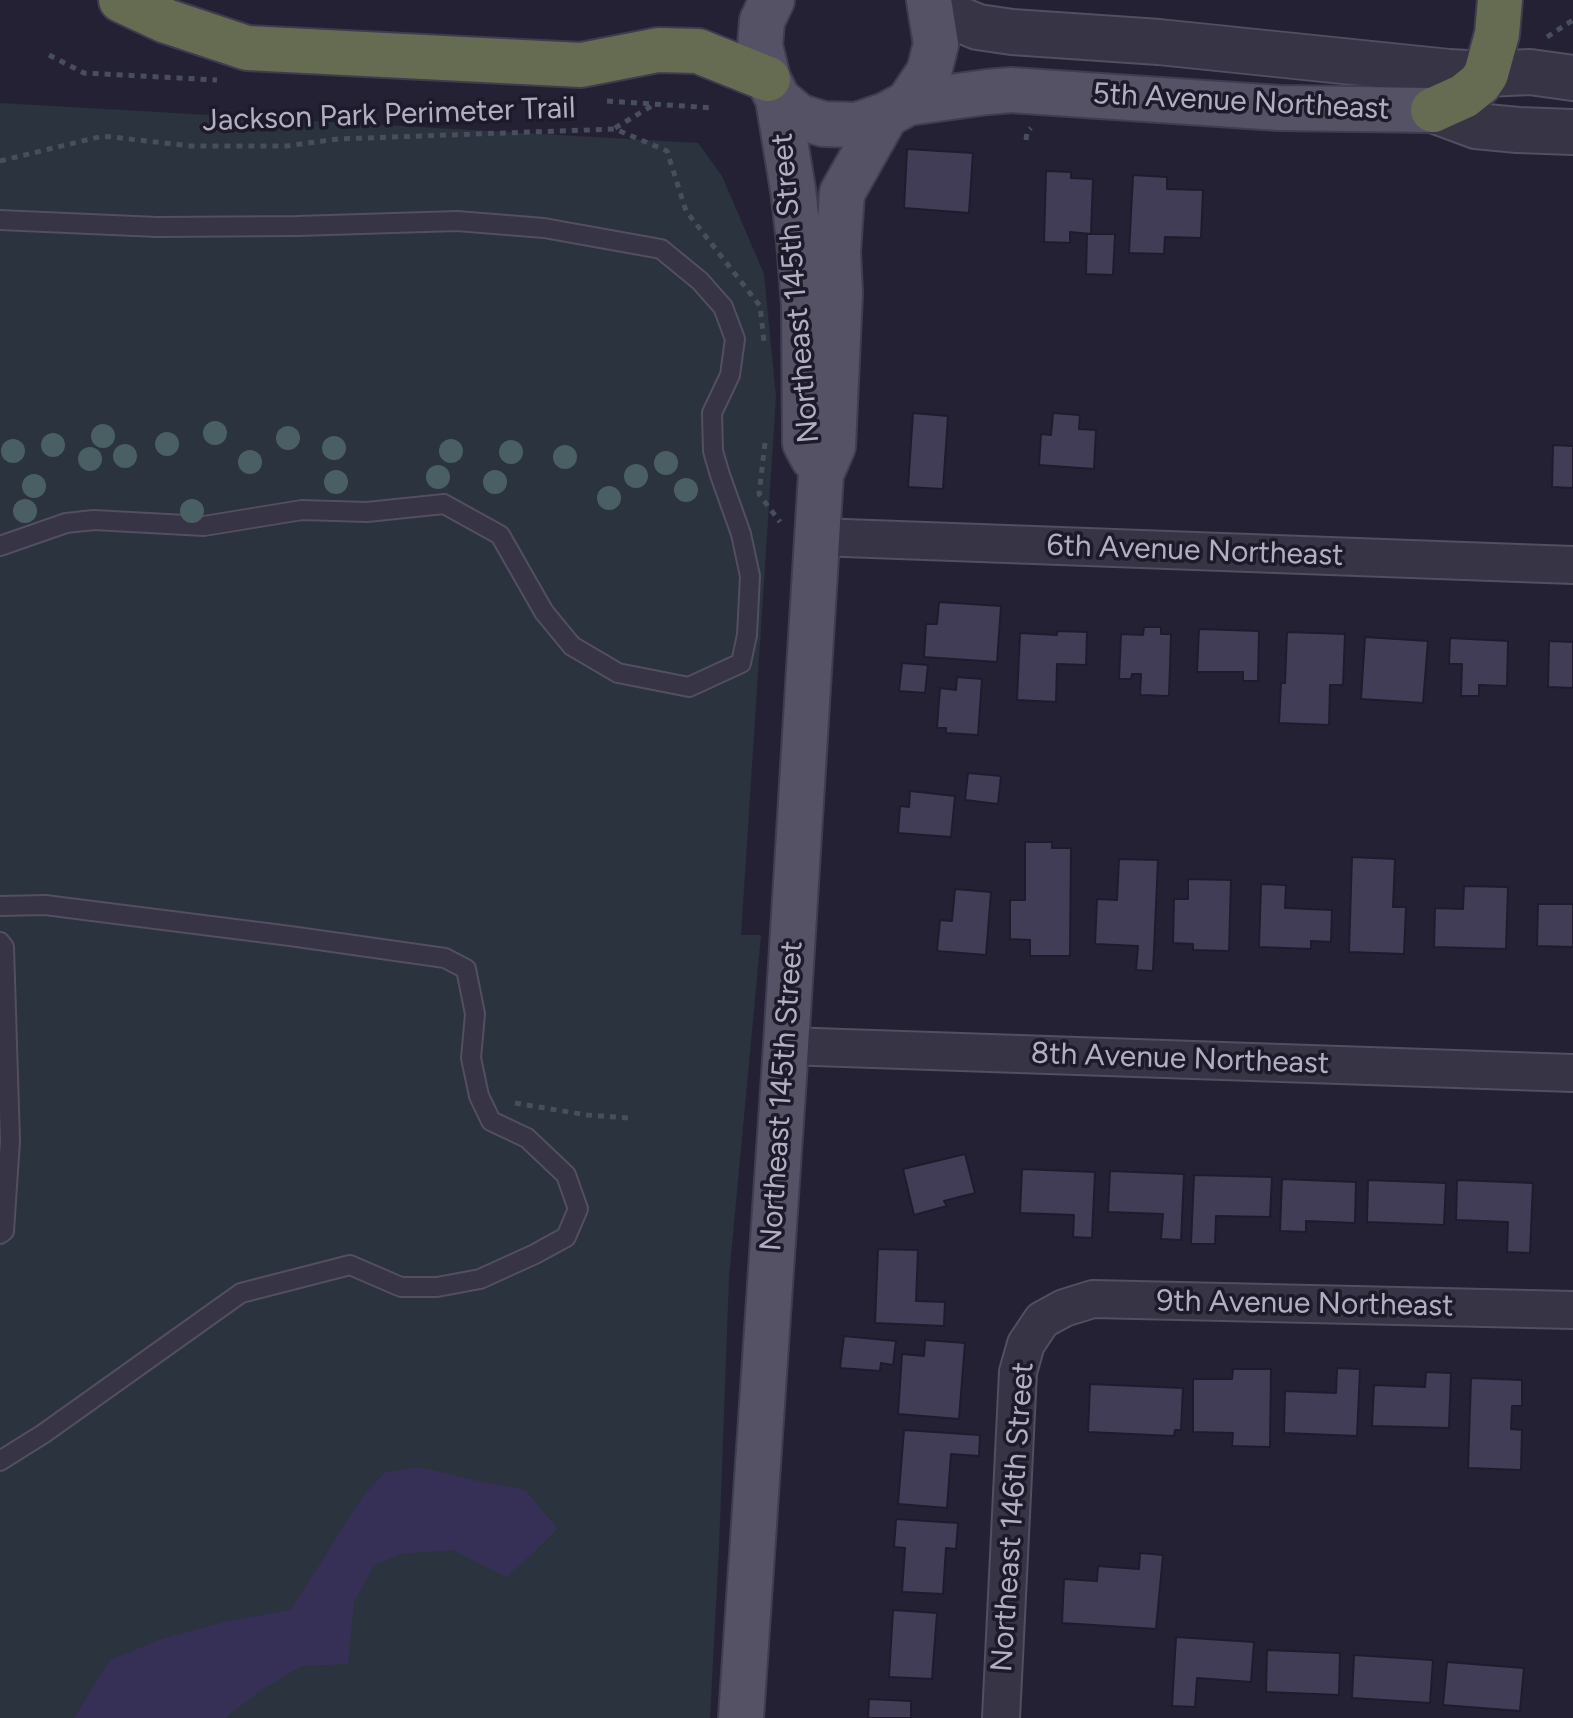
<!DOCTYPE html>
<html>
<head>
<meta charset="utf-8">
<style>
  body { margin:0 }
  canvas { display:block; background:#242135 }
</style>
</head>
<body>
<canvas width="1573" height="1718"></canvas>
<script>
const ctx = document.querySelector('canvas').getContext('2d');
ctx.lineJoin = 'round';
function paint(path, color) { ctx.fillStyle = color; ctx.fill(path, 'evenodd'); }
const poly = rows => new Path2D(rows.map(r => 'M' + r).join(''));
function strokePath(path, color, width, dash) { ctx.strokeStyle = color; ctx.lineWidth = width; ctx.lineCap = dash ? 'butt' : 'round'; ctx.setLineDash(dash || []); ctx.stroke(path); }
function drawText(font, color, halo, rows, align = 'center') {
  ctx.font = font + ' Figtree,sans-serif'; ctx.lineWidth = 7; ctx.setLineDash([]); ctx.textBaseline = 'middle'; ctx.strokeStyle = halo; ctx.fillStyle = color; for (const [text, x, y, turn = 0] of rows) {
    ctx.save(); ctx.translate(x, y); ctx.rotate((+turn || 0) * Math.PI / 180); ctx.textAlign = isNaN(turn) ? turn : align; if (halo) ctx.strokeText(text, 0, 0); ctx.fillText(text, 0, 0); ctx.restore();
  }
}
paint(poly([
  [0,103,698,143,722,176,764,274,776,397,741,935,761,935,729,1277,719,1548,710,1718,0,1718]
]), '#2a333e');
paint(poly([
  [420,1467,464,1478,525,1490,558,1529,507,1577,453,1550,400,1554,373,1566,354,1602,348,1664,302,1666,261,1690,225,1718,74,1718,110,1660,162,1639,232,1620,291,1610,361,1499,385,1472]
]), '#373056');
const building = poly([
  [907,149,973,153,969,213,904,208,907,149],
  [1046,171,1071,172,1071,178,1093,179,1091,234,1070,232,1070,243,1044,242,1046,171],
  [1133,175,1167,177,1167,189,1203,190,1201,238,1165,237,1164,254,1129,253,1133,175],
  [1087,234,1115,234,1113,275,1086,274,1087,234],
  [913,413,948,416,943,489,908,487,913,413],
  [1053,413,1080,415,1079,429,1096,430,1094,469,1039,465,1041,434,1051,435,1053,413],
  [1553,445,1573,446,1573,488,1552,487,1553,445],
  [939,602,1001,606,997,662,924,657,926,624,937,624,939,602],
  [1144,627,1161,627,1161,634,1171,634,1169,696,1140,695,1141,674,1132,674,1131,679,1119,679,1121,634,1143,635,1144,627],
  [1199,629,1259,631,1258,681,1243,681,1243,672,1197,672,1199,629],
  [1057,631,1087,632,1086,665,1057,664,1056,702,1017,700,1020,633,1057,635,1057,631],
  [1287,632,1345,634,1343,685,1330,685,1329,725,1279,723,1281,683,1285,683,1287,632],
  [1365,637,1428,641,1423,703,1361,699,1365,637],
  [1450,638,1508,641,1507,686,1479,685,1479,696,1461,696,1462,664,1449,664,1450,638],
  [1549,641,1573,642,1573,688,1548,687,1549,641],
  [902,663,928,665,925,693,899,691,902,663],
  [957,677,982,679,978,735,946,733,946,728,937,728,940,688,956,690,957,677],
  [968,773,1001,776,998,804,965,800,968,773],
  [910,791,955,796,951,837,898,833,900,806,909,807,910,791],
  [1025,842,1052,842,1052,848,1071,848,1070,956,1030,956,1030,940,1010,939,1010,900,1025,900,1025,842],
  [1352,857,1395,859,1393,907,1406,907,1404,954,1349,952,1352,857],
  [1119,859,1158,860,1153,971,1136,970,1138,946,1095,944,1097,899,1117,900,1119,859],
  [1188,879,1231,880,1229,951,1193,950,1193,944,1173,943,1174,899,1188,899,1188,879],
  [1261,884,1286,885,1285,908,1332,910,1331,942,1311,941,1311,949,1259,947,1261,884],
  [1464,886,1508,887,1506,949,1434,947,1435,908,1463,909,1464,886],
  [955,889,991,892,986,955,937,951,940,920,952,921,955,889],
  [1538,904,1573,904,1573,947,1537,946,1538,904],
  [965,1154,975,1193,944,1201,947,1206,914,1215,903,1169,965,1154],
  [1022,1169,1095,1172,1092,1238,1073,1237,1074,1215,1020,1213,1022,1169],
  [1110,1171,1184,1174,1181,1240,1161,1239,1163,1214,1108,1212,1110,1171],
  [1194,1175,1272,1177,1270,1217,1216,1216,1215,1244,1191,1244,1194,1175],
  [1282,1179,1356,1182,1355,1223,1306,1221,1306,1232,1280,1231,1282,1179],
  [1368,1180,1446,1183,1444,1225,1367,1222,1368,1180],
  [1457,1180,1533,1183,1530,1253,1507,1252,1508,1222,1456,1220,1457,1180],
  [878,1249,918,1250,916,1301,945,1302,944,1326,875,1323,878,1249],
  [844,1336,896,1341,893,1365,881,1363,880,1371,840,1368,844,1336],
  [925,1340,965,1343,959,1419,898,1414,902,1354,924,1356,925,1340],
  [1337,1368,1360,1369,1357,1436,1284,1433,1285,1391,1336,1393,1337,1368],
  [1233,1369,1271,1369,1270,1447,1232,1446,1233,1433,1193,1432,1193,1379,1232,1379,1233,1369],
  [1426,1372,1451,1373,1449,1428,1372,1426,1374,1385,1425,1387,1426,1372],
  [1471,1378,1522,1380,1522,1406,1512,1406,1511,1429,1522,1430,1521,1470,1468,1468,1471,1378],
  [1090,1384,1183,1388,1181,1430,1175,1430,1174,1436,1088,1432,1090,1384],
  [904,1430,980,1435,979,1456,951,1454,947,1508,898,1504,904,1430],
  [896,1519,958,1523,956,1549,946,1548,943,1594,902,1592,905,1548,894,1547,896,1519],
  [1140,1553,1163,1555,1156,1629,1062,1623,1064,1579,1097,1581,1098,1566,1139,1569,1140,1553],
  [893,1610,937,1613,932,1679,889,1677,893,1610],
  [1176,1637,1254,1642,1251,1682,1197,1678,1195,1707,1172,1706,1176,1637],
  [1267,1650,1340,1653,1339,1695,1266,1692,1267,1650],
  [1354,1655,1433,1660,1430,1703,1352,1698,1354,1655],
  [1447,1662,1524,1668,1520,1711,1443,1705,1447,1662],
  [869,1699,911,1701,911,1718,868,1718,869,1699]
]);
paint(building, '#413d56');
strokePath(building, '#1f1b2d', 2);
const service = poly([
  [0,220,157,227,297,226,457,221,544,228,661,249,700,281,723,307,735,339,730,375,712,413,713,451,720,475,741,534,750,576,747,635,741,663,689,687,618,673,572,646,544,612,500,535,444,504,367,512,302,510,204,526,94,520,66,523,0,546],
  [0,906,45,905,290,936,445,958,466,969,475,1014,471,1058,479,1096,491,1121,527,1138,566,1175,578,1209,566,1237,535,1254,480,1279,437,1287,401,1287,350,1265,241,1293,43,1434,0,1461],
  [0,942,4,947,10,1141,4,1231,0,1234]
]);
const minor = poly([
  [818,537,1573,565],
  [786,1046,1573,1073],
  [1001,1718,1018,1372,1026,1344,1042,1320,1064,1308,1093,1299,1573,1310]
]);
const tertiary = poly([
  [932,8,978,27,1012,32,1159,42,1449,72,1486,74,1530,72,1573,78],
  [1433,110,1476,126,1518,130,1573,132]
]);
const primary = poly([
  [772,0,762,21,760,46,768,79,778,99,798,116,823,124,857,125,886,115,908,103,929,72,936,44,929,0],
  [778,99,793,190,799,241,804,305,805,443,813,458],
  [908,103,987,92,1011,90,1279,108,1433,110],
  [741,1718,786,1046,821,474,833,446,840,293,838,252,842,193,886,115]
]);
const motorway = poly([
  [121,0,166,21,247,48,581,65,658,50,698,51,768,79],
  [1433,110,1464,96,1480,83,1486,74,1497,34,1500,0]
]);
strokePath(service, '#534e61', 22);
strokePath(minor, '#534e61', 40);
strokePath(tertiary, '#534e61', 48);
strokePath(primary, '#413d50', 48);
strokePath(motorway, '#403b4e', 48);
strokePath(poly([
  [1547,37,1573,20],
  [49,55,84,73,217,80],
  [607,101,714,108],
  [615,128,655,104],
  [1026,140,1027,132,1031,128],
  [0,161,103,136,191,146,286,146,338,139,615,129,667,151,686,211,760,306,764,341],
  [765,443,759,494,780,522],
  [515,1103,587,1115,628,1118]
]), '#494e5d', 5, [6, 6]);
strokePath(service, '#373446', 18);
strokePath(minor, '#373446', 36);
strokePath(tertiary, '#373446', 44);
strokePath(primary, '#565266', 44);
strokePath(motorway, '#666c51', 44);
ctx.fillStyle = '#495f64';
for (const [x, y] of [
  [215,433],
  [103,436],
  [288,438],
  [167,444],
  [53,445],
  [334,448],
  [13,451],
  [451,451],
  [511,452],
  [125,456],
  [565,457],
  [90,459],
  [250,462],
  [666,463],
  [636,476],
  [438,477],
  [336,482],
  [495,482],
  [34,486],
  [686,490],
  [609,498],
  [25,511],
  [192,511]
]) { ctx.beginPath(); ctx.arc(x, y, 12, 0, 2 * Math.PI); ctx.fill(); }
drawText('30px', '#b3aec3', '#1d1a2a', [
  ["5th Avenue Northeast",1241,102,3],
  ["Jackson Park Perimeter Trail",389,115,-2],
  ["Northeast 145th Street",796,288,-95],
  ["6th Avenue Northeast",1195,551,2],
  ["8th Avenue Northeast",1180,1059,2],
  ["Northeast 145th Street",782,1096,-86],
  ["9th Avenue Northeast",1305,1304,1],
  ["Northeast 146th Street",1013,1517,-86]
]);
</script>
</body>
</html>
